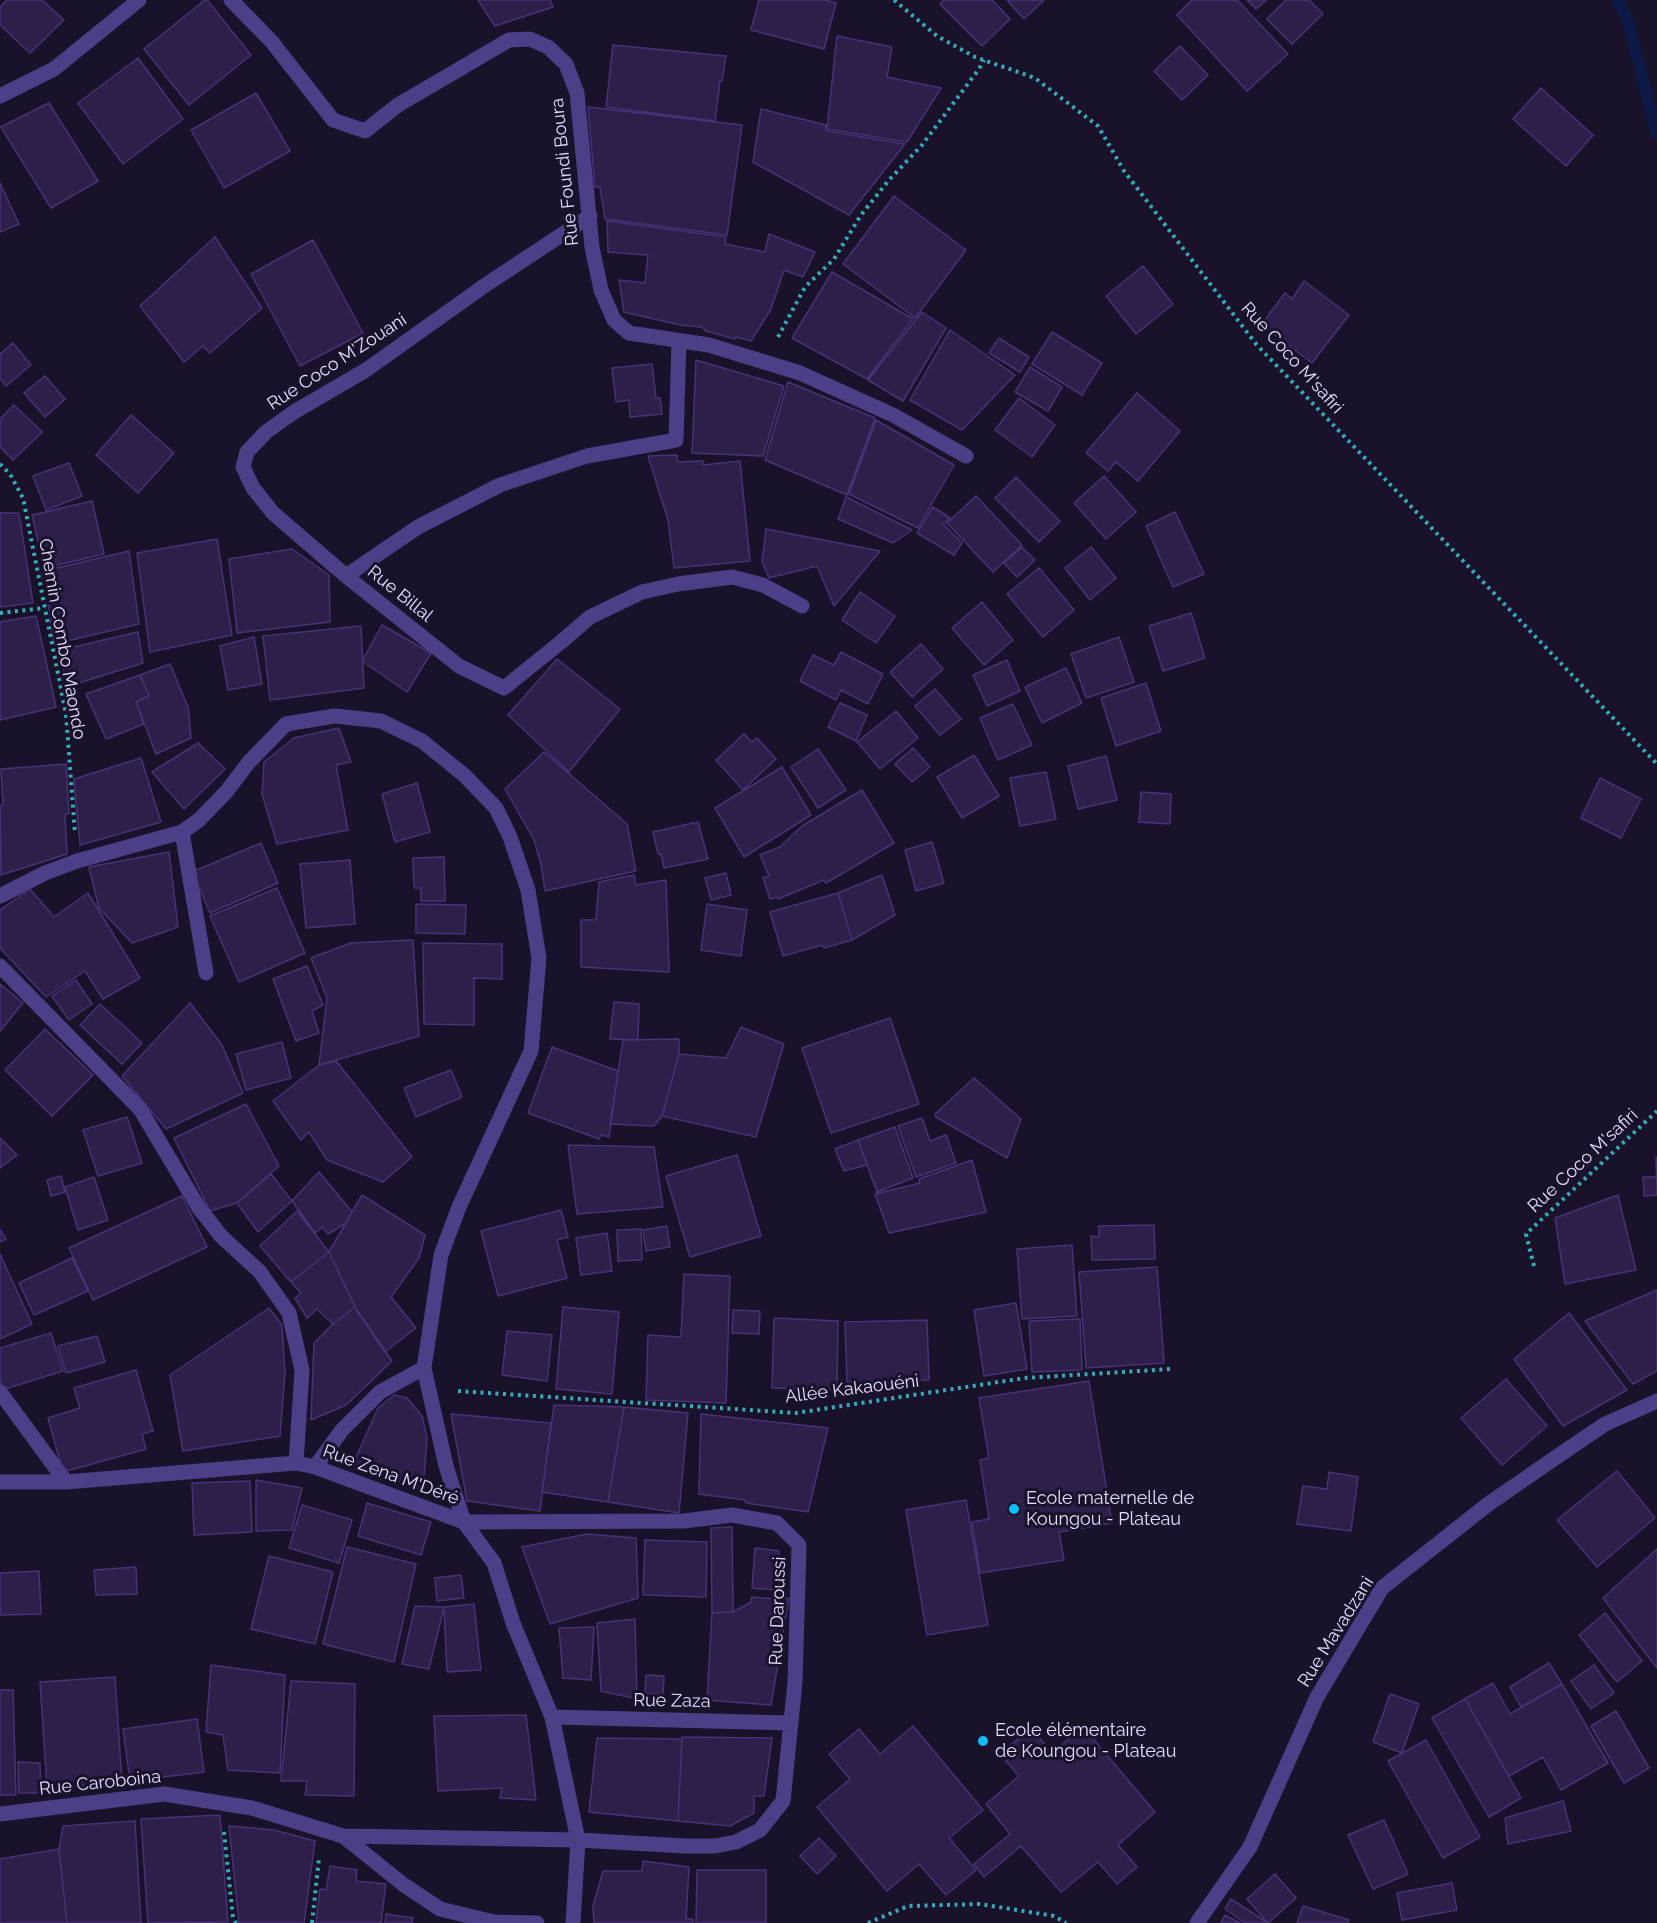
<!DOCTYPE html>
<html>
<head>
<meta charset="utf-8">
<style>
  body { margin:0 }
  canvas { display:block; background:#19122a }
</style>
</head>
<body>
<canvas width="1657" height="1923"></canvas>
<script>
const ctx = document.querySelector('canvas').getContext('2d');
ctx.lineJoin = 'round';
const poly = rows => new Path2D(rows.map(r => 'M' + r).join(''));
function strokePath(path, color, width, dash) { ctx.strokeStyle = color; ctx.lineWidth = width; ctx.lineCap = dash ? 'butt' : 'round'; ctx.setLineDash(dash || []); ctx.stroke(path); }
function paint(path, color) { ctx.fillStyle = color; ctx.fill(path, 'evenodd'); }
function drawText(font, color, halo, rows, align = 'center') {
  ctx.font = font + ' Raleway,sans-serif'; ctx.lineWidth = 6; ctx.setLineDash([]); ctx.textBaseline = 'middle'; ctx.strokeStyle = halo; ctx.fillStyle = color; for (const [text, x, y, turn = 0] of rows) {
    ctx.save(); ctx.translate(x, y); ctx.rotate((+turn || 0) * Math.PI / 180); ctx.textAlign = isNaN(turn) ? turn : align; if (halo) ctx.strokeText(text, 0, 0); ctx.fillText(text, 0, 0); ctx.restore();
  }
}
strokePath(poly([
  [1618,0,1628,21,1657,134]
]), '#0d1a47', 12);
const building = poly([
  [7,0,42,0,64,20,30,53,0,25,0,7,7,0],
  [205,0,207,0,251,55,189,105,144,49,205,0],
  [478,0,550,0,553,7,495,26,478,0],
  [759,0,825,0,836,3,824,49,751,30,759,0],
  [944,0,992,0,1010,19,982,46,940,4,944,0],
  [1007,0,1044,0,1024,19,1007,0],
  [1192,0,1237,0,1288,54,1247,91,1177,15,1192,0],
  [1247,0,1266,0,1256,9,1247,0],
  [1286,0,1309,0,1323,14,1292,44,1267,19,1286,0],
  [837,36,892,47,887,77,941,88,907,142,827,129,837,36],
  [613,45,726,56,722,81,720,81,715,121,606,107,613,45],
  [1180,46,1208,75,1182,100,1154,71,1180,46],
  [138,58,183,119,123,164,78,103,138,58],
  [1541,88,1593,135,1566,166,1513,119,1541,88],
  [256,93,290,151,224,188,191,130,256,93],
  [49,103,98,181,51,208,1,127,49,103],
  [588,107,742,125,727,235,605,219,600,187,595,187,588,107],
  [761,109,826,125,826,131,905,144,849,215,753,162,761,109],
  [0,183,19,224,0,232,0,183],
  [894,196,966,250,915,318,843,264,894,196],
  [607,221,726,237,725,244,765,252,769,234,815,252,803,277,784,270,771,309,751,341,736,337,735,339,706,331,702,327,680,325,624,312,619,280,645,283,648,255,608,252,607,221],
  [215,237,262,308,210,353,203,346,184,362,140,306,215,237],
  [313,240,363,333,300,366,251,274,313,240],
  [1143,266,1173,304,1136,334,1106,296,1143,266],
  [832,272,913,319,867,379,792,338,832,272],
  [1304,281,1349,315,1312,363,1261,325,1285,293,1292,299,1304,281],
  [922,312,946,328,903,401,868,380,922,312],
  [950,330,1015,375,962,430,910,400,950,330],
  [1052,332,1102,363,1082,395,1032,364,1052,332],
  [999,338,1029,357,1020,372,989,353,999,338],
  [13,343,31,365,6,386,0,378,0,354,13,343],
  [696,360,784,386,763,456,692,453,696,360],
  [652,364,656,398,660,398,662,414,630,417,629,400,616,402,612,368,652,364],
  [1030,367,1062,387,1048,411,1015,392,1030,367],
  [45,376,65,399,45,417,24,393,45,376],
  [788,382,875,418,847,495,765,460,788,382],
  [1137,393,1180,431,1138,481,1116,462,1108,471,1086,453,1137,393],
  [1019,398,1055,425,1032,457,995,430,1019,398],
  [14,405,42,432,13,460,0,447,0,419,14,405],
  [131,415,174,453,138,493,96,455,131,415],
  [876,420,954,465,918,528,849,494,876,420],
  [677,455,678,462,703,461,703,465,740,461,750,561,674,568,668,520,648,456,677,455],
  [69,463,82,496,46,510,33,476,69,463],
  [1104,476,1136,512,1106,539,1074,503,1104,476],
  [1016,477,1060,521,1039,542,995,498,1016,477],
  [976,496,1022,545,993,572,947,523,976,496],
  [846,497,912,530,893,543,838,519,846,497],
  [92,501,104,554,44,568,32,515,92,501],
  [933,507,950,518,943,524,962,543,954,555,917,533,933,507],
  [1175,512,1204,574,1173,587,1146,526,1175,512],
  [0,513,19,513,33,603,0,607,0,513],
  [766,529,880,551,834,606,817,566,769,578,762,561,766,529],
  [217,539,232,635,150,652,137,553,217,539],
  [1022,547,1035,560,1017,577,1004,563,1022,547],
  [1091,547,1116,578,1090,600,1065,568,1091,547],
  [292,549,329,575,330,622,237,633,229,559,292,549],
  [129,551,139,624,54,644,44,571,129,551],
  [1039,568,1074,610,1043,637,1007,594,1039,568],
  [860,592,895,616,876,643,842,620,860,592],
  [982,602,1013,640,984,665,952,628,982,602],
  [1191,613,1205,658,1163,671,1149,626,1191,613],
  [36,616,56,707,0,720,0,622,36,616],
  [382,625,431,653,407,692,362,661,382,625],
  [361,626,364,688,270,700,263,636,361,626],
  [138,632,143,663,66,687,61,650,138,632],
  [254,637,262,684,228,690,220,646,254,637],
  [1119,637,1134,682,1086,698,1071,654,1119,637],
  [921,644,943,669,912,697,890,672,921,644],
  [841,652,883,674,868,704,841,690,836,700,800,681,813,655,834,665,841,652],
  [557,659,620,709,569,772,508,715,557,659],
  [1007,660,1020,691,987,706,973,675,1007,660],
  [170,664,188,707,191,738,156,754,136,702,149,696,140,675,170,664],
  [1066,668,1082,703,1042,723,1025,687,1066,668],
  [140,675,149,696,136,702,144,724,106,739,86,694,140,675],
  [1146,683,1161,731,1116,746,1101,698,1146,683],
  [935,689,961,719,940,735,915,706,935,689],
  [840,703,867,715,856,741,828,727,840,703],
  [1013,704,1032,745,998,760,980,718,1013,704],
  [896,711,918,738,880,769,857,742,896,711],
  [339,728,351,762,336,765,348,830,277,844,262,794,264,762,294,738,339,728],
  [744,734,752,742,757,738,776,759,743,790,716,760,744,734],
  [198,743,225,769,184,809,152,772,198,743],
  [913,748,930,767,912,782,895,764,913,748],
  [818,749,846,790,818,808,791,767,818,749],
  [544,752,627,824,636,871,545,891,541,864,534,840,505,789,544,752],
  [974,755,999,796,962,818,937,777,974,755],
  [1106,756,1117,800,1078,809,1068,766,1106,756],
  [141,758,161,822,80,845,74,779,141,758],
  [66,764,69,813,65,815,67,854,1,875,0,806,3,805,1,769,66,764],
  [782,767,811,815,744,857,715,808,782,767],
  [1046,772,1056,819,1020,826,1010,778,1046,772],
  [1600,778,1641,799,1621,838,1581,818,1600,778],
  [417,783,430,832,395,842,382,794,417,783],
  [862,790,894,843,826,883,824,880,778,899,777,897,770,899,763,878,769,876,760,855,780,847,802,826,862,790],
  [1141,792,1171,794,1170,824,1139,822,1141,792],
  [698,822,708,859,664,868,661,854,658,854,653,832,698,822],
  [932,842,944,883,916,891,905,850,932,842],
  [261,843,278,883,210,913,192,872,261,843],
  [169,852,178,927,132,943,99,908,89,867,169,852],
  [444,857,445,901,421,901,421,888,414,888,413,858,444,857],
  [350,860,355,924,306,928,300,864,350,860],
  [726,873,731,895,711,900,705,878,726,873],
  [634,875,636,885,666,880,669,972,581,967,581,920,596,920,599,882,634,875],
  [882,875,895,915,852,940,838,893,882,875],
  [277,888,305,953,239,982,210,916,277,888],
  [30,889,54,917,88,893,140,978,103,999,85,971,46,997,0,948,0,910,30,889],
  [838,893,852,940,824,948,822,945,783,956,770,912,838,893],
  [416,904,466,905,465,934,416,933,416,904],
  [707,904,747,910,741,956,701,950,707,904],
  [413,940,419,1036,319,1065,327,998,311,958,351,943,413,940],
  [423,943,502,944,502,979,474,978,474,1025,424,1024,423,943],
  [307,966,323,1005,312,1011,319,1033,296,1041,273,979,307,966],
  [76,980,92,1004,69,1020,52,996,76,980],
  [0,984,23,1003,0,1031,0,984],
  [614,1002,639,1004,638,1040,610,1039,614,1002],
  [190,1003,222,1045,243,1093,166,1129,122,1076,190,1003],
  [100,1004,142,1043,122,1064,80,1025,100,1004],
  [890,1018,919,1104,831,1133,802,1048,890,1018],
  [741,1027,784,1044,756,1137,662,1116,679,1054,726,1058,741,1027],
  [45,1029,93,1075,52,1116,5,1070,45,1029],
  [679,1039,679,1054,662,1116,654,1126,610,1124,623,1040,679,1039],
  [282,1042,291,1078,246,1090,236,1054,282,1042],
  [552,1047,618,1071,609,1137,601,1135,599,1139,528,1113,552,1047],
  [336,1061,412,1157,383,1182,327,1160,309,1132,301,1140,273,1101,319,1065,336,1061],
  [451,1070,462,1097,416,1117,404,1088,451,1070],
  [974,1078,1021,1119,1007,1158,936,1117,935,1114,974,1078],
  [246,1104,279,1166,237,1203,210,1211,174,1138,246,1104],
  [127,1117,142,1163,98,1176,83,1130,127,1117],
  [922,1118,930,1141,946,1135,956,1163,916,1177,898,1126,922,1118],
  [895,1127,913,1178,877,1192,858,1140,895,1127],
  [0,1138,17,1155,0,1168,0,1138],
  [858,1140,867,1165,844,1171,835,1149,858,1140],
  [568,1145,654,1147,663,1207,577,1214,568,1145],
  [737,1155,761,1236,690,1257,666,1176,737,1155],
  [1656,1157,1657,1195,1644,1196,1643,1177,1657,1177,1656,1157],
  [972,1160,986,1212,889,1233,875,1194,920,1183,919,1179,972,1160],
  [319,1172,352,1212,346,1223,328,1234,322,1227,315,1233,292,1201,319,1172],
  [271,1174,292,1201,258,1232,237,1203,271,1174],
  [61,1176,65,1192,51,1196,47,1180,61,1176],
  [94,1177,108,1220,78,1230,65,1187,94,1177],
  [362,1195,425,1235,419,1258,391,1297,416,1328,385,1352,357,1311,329,1252,362,1195],
  [1618,1195,1636,1270,1565,1284,1555,1218,1618,1195],
  [182,1196,207,1247,93,1300,69,1248,182,1196],
  [561,1210,568,1237,557,1240,567,1278,498,1296,481,1231,561,1210],
  [297,1211,329,1252,291,1282,260,1246,297,1211],
  [1154,1225,1155,1259,1092,1260,1091,1236,1099,1237,1099,1226,1154,1225],
  [667,1226,670,1247,646,1251,643,1230,667,1226],
  [641,1229,642,1260,618,1261,617,1230,641,1229],
  [0,1230,6,1239,0,1242,0,1230],
  [607,1233,612,1271,581,1275,576,1238,607,1233],
  [1072,1245,1077,1316,1022,1319,1017,1249,1072,1245],
  [329,1252,355,1307,333,1324,317,1309,307,1318,295,1298,301,1293,291,1282,329,1252],
  [0,1254,32,1324,0,1339,0,1254],
  [72,1258,88,1291,34,1315,19,1283,72,1258],
  [1157,1267,1164,1363,1086,1368,1079,1272,1157,1267],
  [684,1274,730,1276,726,1403,646,1400,648,1335,681,1337,684,1274],
  [1657,1290,1657,1371,1633,1384,1585,1321,1657,1290],
  [1016,1303,1027,1369,984,1376,974,1310,1016,1303],
  [355,1307,392,1361,346,1405,311,1420,314,1343,333,1324,355,1307],
  [563,1307,619,1312,612,1394,556,1389,563,1307],
  [269,1308,282,1325,285,1373,280,1436,183,1451,170,1375,269,1308],
  [733,1310,760,1311,759,1334,732,1333,733,1310],
  [1569,1313,1627,1390,1563,1426,1514,1359,1569,1313],
  [774,1318,838,1321,837,1390,772,1388,774,1318],
  [1080,1319,1082,1370,1032,1372,1029,1321,1080,1319],
  [927,1320,929,1380,847,1382,845,1322,927,1320],
  [507,1331,552,1335,547,1381,502,1375,507,1331],
  [51,1333,63,1371,2,1390,0,1381,0,1348,51,1333],
  [97,1336,105,1362,66,1373,58,1346,97,1336],
  [136,1370,153,1431,142,1434,146,1449,63,1472,48,1418,80,1408,74,1388,136,1370],
  [1506,1379,1547,1426,1502,1465,1461,1418,1506,1379],
  [1089,1381,1112,1523,1059,1532,1064,1560,980,1573,972,1522,989,1519,980,1460,989,1458,979,1398,1089,1381],
  [394,1395,407,1398,422,1416,427,1438,423,1490,353,1464,378,1408,394,1395],
  [554,1405,624,1407,608,1502,542,1492,554,1405],
  [624,1407,688,1413,679,1513,608,1502,624,1407],
  [451,1414,551,1423,540,1511,467,1501,451,1414],
  [701,1414,828,1428,808,1512,746,1503,745,1500,699,1494,701,1414],
  [1617,1471,1655,1518,1597,1567,1557,1520,1617,1471],
  [1329,1472,1358,1477,1351,1531,1297,1524,1303,1486,1327,1489,1329,1472],
  [256,1480,302,1488,292,1530,256,1531,256,1480],
  [250,1481,252,1532,194,1535,192,1483,250,1481],
  [966,1500,988,1625,927,1635,906,1510,966,1500],
  [367,1503,431,1522,421,1555,358,1536,367,1503],
  [302,1505,352,1520,339,1563,289,1548,302,1505],
  [732,1527,733,1612,712,1613,711,1528,732,1527],
  [587,1534,636,1538,638,1598,550,1624,522,1547,587,1534],
  [645,1540,707,1542,706,1597,643,1595,645,1540],
  [347,1547,416,1564,394,1662,323,1644,347,1547],
  [755,1548,779,1551,776,1590,752,1588,755,1548],
  [1657,1549,1657,1668,1603,1598,1657,1549],
  [269,1556,333,1572,315,1644,251,1629,269,1556],
  [136,1567,137,1594,96,1595,94,1570,136,1567],
  [39,1571,41,1614,0,1615,0,1573,39,1571],
  [461,1575,464,1598,437,1601,435,1578,461,1575],
  [752,1597,775,1599,789,1598,771,1705,707,1700,712,1613,733,1612,751,1602,752,1597],
  [474,1604,481,1670,447,1672,444,1607,474,1604],
  [415,1606,444,1607,429,1669,402,1664,415,1606],
  [1605,1613,1642,1661,1617,1682,1579,1635,1605,1613],
  [635,1619,637,1699,601,1691,597,1623,635,1619],
  [594,1627,591,1680,563,1678,559,1628,594,1627],
  [1549,1663,1562,1684,1521,1707,1510,1687,1549,1663],
  [211,1665,285,1675,280,1773,228,1770,223,1735,206,1732,211,1665],
  [1594,1665,1614,1693,1591,1709,1571,1681,1594,1665],
  [646,1675,664,1676,663,1695,645,1693,646,1675],
  [115,1677,122,1783,47,1787,40,1682,115,1677],
  [291,1681,355,1684,354,1796,305,1795,307,1781,281,1781,291,1681],
  [1493,1683,1510,1714,1562,1684,1608,1763,1561,1790,1543,1757,1509,1776,1465,1699,1493,1683],
  [0,1690,13,1690,16,1795,0,1795,0,1690],
  [1390,1694,1419,1704,1402,1753,1373,1742,1390,1694],
  [1465,1699,1521,1798,1489,1817,1432,1718,1465,1699],
  [1616,1711,1649,1768,1624,1783,1591,1726,1616,1711],
  [526,1715,536,1800,500,1798,502,1788,438,1791,434,1716,526,1715],
  [197,1719,204,1772,130,1781,123,1729,197,1719],
  [913,1726,983,1810,949,1838,976,1870,946,1895,919,1864,887,1891,817,1807,850,1779,829,1754,859,1729,880,1754,913,1726],
  [1083,1727,1155,1812,1118,1845,1137,1867,1117,1884,1098,1862,1061,1892,1021,1846,984,1877,974,1864,1010,1834,986,1804,1019,1776,1000,1754,1031,1728,1052,1753,1083,1727],
  [682,1737,772,1738,764,1796,754,1796,754,1813,730,1826,678,1821,682,1737],
  [597,1738,682,1739,678,1821,589,1812,597,1738],
  [1426,1740,1480,1837,1443,1858,1388,1761,1426,1740],
  [18,1762,40,1763,41,1793,19,1793,18,1762],
  [1563,1801,1571,1831,1508,1844,1505,1818,1563,1801],
  [220,1815,228,1922,148,1923,141,1819,220,1815],
  [1384,1820,1408,1874,1373,1889,1348,1835,1384,1820],
  [135,1821,141,1923,67,1923,59,1849,63,1826,135,1821],
  [229,1826,274,1830,315,1841,304,1923,239,1923,229,1826],
  [819,1838,836,1856,817,1874,800,1856,819,1838],
  [59,1849,67,1923,0,1923,0,1859,59,1849],
  [643,1861,689,1867,686,1919,693,1919,693,1923,594,1923,593,1906,603,1871,642,1871,643,1861],
  [330,1866,357,1870,356,1881,386,1884,381,1923,316,1923,320,1889,326,1890,330,1866],
  [697,1870,766,1870,766,1923,696,1923,697,1870],
  [1275,1874,1296,1898,1268,1923,1247,1899,1275,1874],
  [1452,1883,1457,1910,1402,1920,1397,1893,1452,1883],
  [1231,1899,1268,1923,1245,1923,1225,1909,1231,1899],
  [1303,1906,1349,1920,1348,1923,1297,1923,1303,1906],
  [386,1914,413,1918,412,1923,385,1923,386,1914],
  [1225,1915,1240,1923,1221,1923,1225,1915]
]);
paint(building, '#2d1e4a');
strokePath(building, '#483175', 1.5);
strokePath(poly([
  [894,0,937,36,975,57,1035,78,1098,126,1124,171,1256,344,1657,764],
  [778,337,805,287,834,259,861,215,889,180,922,145,979,69,984,60],
  [0,464,10,474,23,498,66,714,75,834],
  [0,613,45,608],
  [1534,1266,1526,1234,1657,1111],
  [458,1391,796,1413,1025,1378,1171,1369],
  [224,1832,233,1918,236,1923],
  [312,1923,319,1858],
  [868,1923,908,1906,980,1904,1054,1916,1066,1923]
]), '#35adb8', 4, [3, 4.5]);
strokePath(poly([
  [231,0,272,42,333,120,365,131,398,105,509,40,530,39,548,47,566,64,577,93,592,247,601,290,614,320,629,333,709,345,800,373,893,415,966,456],
  [0,96,54,69,139,0],
  [679,341,676,440,587,456,500,485,418,527,346,576,459,666,504,688,561,642,590,617,642,592,678,584,732,577,763,585,802,606],
  [346,576,273,513,253,488,243,467,247,452,266,432,294,412,366,370,484,286,590,216],
  [182,832,206,973],
  [0,896,45,873,77,861,182,832,199,820,227,791,249,762,286,724,335,716,381,721,422,741,464,775,496,808,510,837,528,890,539,958,531,1051,459,1207,441,1255,424,1368,446,1466,464,1522],
  [0,966,140,1109,199,1208,221,1236,260,1272,289,1313,302,1370,296,1463],
  [0,1392,66,1482],
  [315,1467,342,1430,380,1392,424,1368],
  [0,1482,66,1482,296,1463,315,1467,464,1522,494,1563,513,1623,552,1717,578,1840,573,1923],
  [552,1717,791,1723],
  [0,1814,164,1794,252,1808,343,1836,578,1840,685,1846,715,1846,736,1842,760,1830,783,1801,795,1682,799,1545,777,1523,732,1515,684,1521,464,1522],
  [343,1836,404,1885,440,1909,494,1922,537,1923],
  [1197,1923,1250,1847,1317,1697,1382,1588,1487,1505,1555,1458,1605,1424,1657,1401]
]), '#4c3e87', 15);
for (const [x, y, r, color] of [
  [1014,1509,6,"#0fbef7"],
  [983,1741,6,"#0fbef7"]
]) { const dot = new Path2D(); dot.arc(x, y, r, 0, 2 * Math.PI); ctx.fillStyle = color; ctx.fill(dot); strokePath(dot, '#19122a', 2); }
drawText('18px', '#e4dcfe', '#19122a', [
  ["Rue Foundi Boura",565,172,-96],
  ["Rue Coco M'safiri",1292,358,48],
  ["Rue Coco M'Zouani",337,362,-33],
  ["Rue Billal",400,594,39],
  ["Chemin Combo Maondo",62,639,80],
  ["Rue Coco M'safiri",1583,1161,-43],
  ["Allée Kakaouéni",852,1389,-7],
  ["Rue Zena M'Déré",391,1475,20],
  ["Rue Daroussi",778,1611,-88],
  ["Rue Mavadzani",1336,1632,-58],
  ["Rue Zaza",672,1701,1],
  ["Rue Caroboina",100,1783,-6]
]);
drawText('18px', '#e4dcfe', '#19122a', [
  ["Ecole maternelle de",1026,1499],
  ["Koungou - Plateau",1026,1520],
  ["Ecole élémentaire",995,1731],
  ["de Koungou - Plateau",995,1752]
], 'left');
</script>
</body>
</html>
